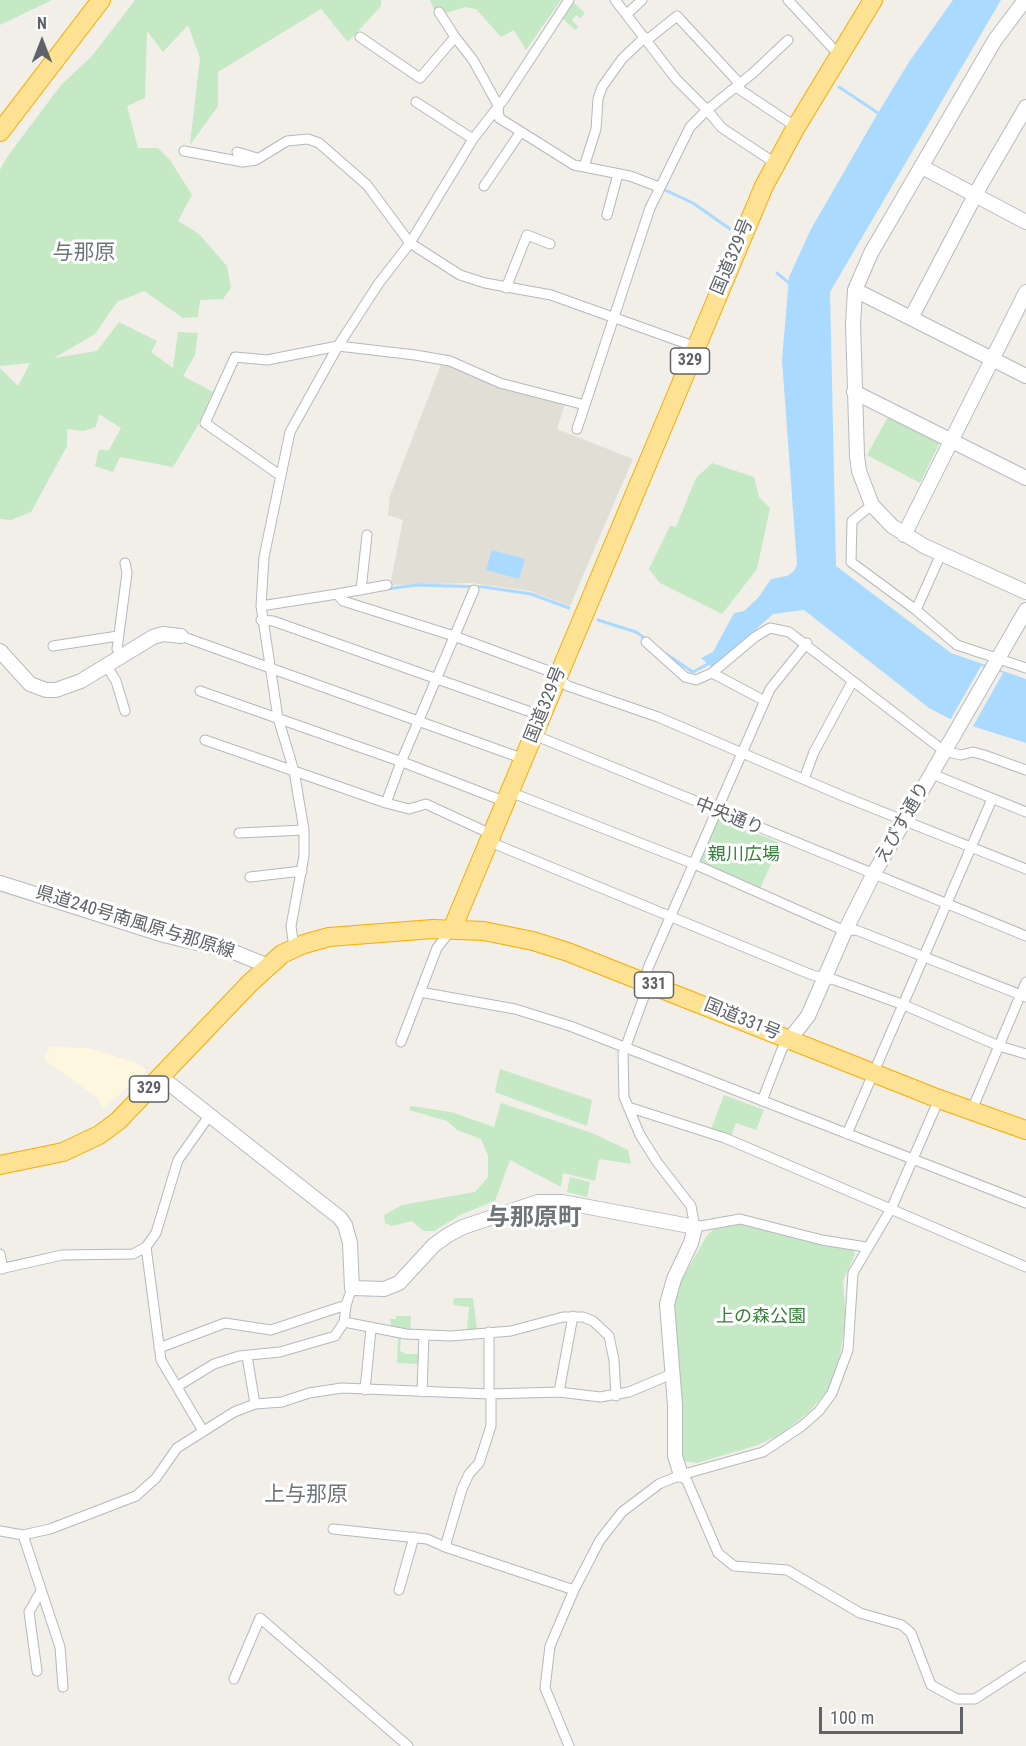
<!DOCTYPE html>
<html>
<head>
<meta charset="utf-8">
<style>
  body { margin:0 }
  #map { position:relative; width:1026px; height:1746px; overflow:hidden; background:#f1efe8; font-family:"Roboto Condensed",sans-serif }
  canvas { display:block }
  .north { position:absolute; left:12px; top:12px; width:60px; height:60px; -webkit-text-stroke:4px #fff; paint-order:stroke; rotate:0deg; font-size:16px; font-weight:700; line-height:24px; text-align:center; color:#5f6368 }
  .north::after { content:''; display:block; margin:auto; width:21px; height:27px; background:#5f6368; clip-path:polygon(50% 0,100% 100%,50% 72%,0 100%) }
  .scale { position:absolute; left:819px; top:1707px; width:144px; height:27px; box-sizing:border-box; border:3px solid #5f6368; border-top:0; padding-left:8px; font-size:18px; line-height:21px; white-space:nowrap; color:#5f6368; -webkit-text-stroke:4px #fff; paint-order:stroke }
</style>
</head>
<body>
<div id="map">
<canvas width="1026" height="1746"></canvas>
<div class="north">N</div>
<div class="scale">100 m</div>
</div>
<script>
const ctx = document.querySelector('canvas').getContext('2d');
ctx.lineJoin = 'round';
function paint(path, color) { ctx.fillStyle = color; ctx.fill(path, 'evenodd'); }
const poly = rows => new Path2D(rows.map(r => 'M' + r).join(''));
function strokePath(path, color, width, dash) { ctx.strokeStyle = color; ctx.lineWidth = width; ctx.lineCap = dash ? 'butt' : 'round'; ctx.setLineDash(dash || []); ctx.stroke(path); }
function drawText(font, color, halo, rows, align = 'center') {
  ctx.font = font + ' "Roboto Condensed","Noto Sans JP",sans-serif'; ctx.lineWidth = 6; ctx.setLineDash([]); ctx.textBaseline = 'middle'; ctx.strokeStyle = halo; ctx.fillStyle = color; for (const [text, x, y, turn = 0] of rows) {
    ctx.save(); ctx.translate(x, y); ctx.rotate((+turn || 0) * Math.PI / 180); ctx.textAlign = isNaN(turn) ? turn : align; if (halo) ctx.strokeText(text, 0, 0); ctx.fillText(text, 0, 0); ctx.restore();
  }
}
paint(poly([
  [50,1047,88,1048,136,1063,147,1070,104,1108,96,1097,44,1059]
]), '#fef7e0');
paint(poly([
  [442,362,565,404,557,429,633,459,570,606,530,591,471,583,390,585,403,520,388,515,390,496]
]), '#e1ded6');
paint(poly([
  [0,0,52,0,0,25],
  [135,0,381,0,381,6,348,42,321,9,218,72,218,106,190,145,200,58,188,25,163,52,147,31,145,98,127,106,138,148,158,148,170,160,192,195,178,221,199,234,227,266,231,288,223,299,200,300,198,317,183,318,144,291,117,302,95,334,54,358,97,351,119,322,157,341,151,352,173,368,178,332,198,333,195,355,183,376,213,392,197,427,173,467,120,457,113,472,95,466,99,450,109,450,121,428,99,414,96,427,83,431,67,429,67,446,31,512,11,520,0,519,0,368,18,386,30,363,0,366,0,170,7,157,61,85,92,56],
  [430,0,561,0,526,50,514,30,501,37,476,9,465,7,437,16],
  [574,3,585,13,580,18,576,15,572,20,578,27,575,30,562,18],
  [889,415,940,442,920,483,867,455],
  [712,463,754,477,759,497,770,508,757,569,722,614,660,583,649,569,670,526,676,527,696,478],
  [719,818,780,843,760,889,704,865,701,859],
  [500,1069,592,1100,587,1126,495,1092],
  [724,1095,764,1110,756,1130,736,1123,731,1136,711,1129],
  [501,1103,592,1133,628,1150,631,1164,599,1159,595,1181,563,1173,561,1187,510,1160,495,1201,462,1214,434,1231,424,1231,412,1221,392,1226,385,1223,384,1215,402,1205,475,1192,488,1177,488,1156,481,1139,457,1130,447,1121,409,1110,411,1106,451,1112,494,1127],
  [570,1177,590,1182,587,1197,567,1192],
  [740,1223,824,1246,853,1249,855,1254,843,1281,846,1319,838,1366,827,1391,809,1412,781,1434,758,1445,697,1463,683,1461,675,1303,680,1283,706,1237,717,1225],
  [454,1298,473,1298,477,1329,467,1331,469,1307,453,1305],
  [396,1316,411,1316,410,1331,392,1330,390,1319,396,1319],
  [398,1338,401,1339,400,1351,406,1354,421,1354,420,1364,397,1363]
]), '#c5e8c5');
paint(poly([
  [953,0,1001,0,830,292,836,566,951,653,1026,679,1026,743,950,719,929,708,804,610,773,614,713,668,701,658,713,652,734,613,744,611,758,598,771,579,787,576,794,571,797,564,782,360,789,277,811,229,878,113,909,62],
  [492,550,525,559,519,579,486,570]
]), '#aadaff');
paint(poly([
  [981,666,1003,673,972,728,949,722]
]), '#f1efe8');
strokePath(poly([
  [839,87,878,113],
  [665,190,693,203,730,229],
  [777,273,789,283],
  [386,589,417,585,484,587,531,594,569,608],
  [598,620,636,632,646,639],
  [666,654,693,672,708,664]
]), '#aadaff', 3);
const street = poly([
  [788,0,839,55],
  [439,12,455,37],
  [627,14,642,0],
  [360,37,420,78,455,37,473,60,498,105,499,118,574,165,630,176,659,187],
  [647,40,677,16,740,84],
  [736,87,796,127],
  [416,102,473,139],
  [184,151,243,162,256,160,287,141,308,139,319,143,367,185,410,243,460,275,485,283,551,295,696,347],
  [237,152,257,158],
  [775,163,722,128,707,110,753,73,788,40],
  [584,167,596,129,598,99,602,87,622,59,645,37],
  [484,186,520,133],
  [607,215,618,174],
  [506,288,527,235,550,244],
  [577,429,650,208,690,127,707,110,676,79,615,0],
  [281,476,205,423,235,357,267,360,338,346,415,355,450,361,500,383,585,405],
  [872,505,852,521,851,562,916,610,957,645,1026,668],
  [361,590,367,535],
  [337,594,387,585],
  [261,606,337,594,343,601,454,636,546,670,568,686,658,717,845,797,1026,869],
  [916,610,941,554],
  [261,620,273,621,542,716],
  [181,636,524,759],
  [646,642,685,677,696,680,712,673,755,637,770,628,789,632,944,751,961,755,973,752,984,755,1026,770],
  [807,643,770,689,648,968,645,994,623,1054,624,1097,640,1135,657,1162,691,1206,695,1227,740,1219,822,1240,866,1247],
  [53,646,118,636],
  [121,655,117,649,127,573,125,563],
  [106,665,116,681,125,711],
  [712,673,765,701],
  [200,691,405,763,506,802],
  [534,735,1026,936],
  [205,740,386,803,409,809,426,804,493,835],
  [932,774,1026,812],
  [804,779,814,752,852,682],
  [510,792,694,864,845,931,856,930,1026,997],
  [386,803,401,762,474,590],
  [239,833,304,830],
  [490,842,812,975,835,980,904,1005,999,1046,1026,1054],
  [250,877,302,871],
  [294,948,291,926,304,856,304,830,294,771,278,718,261,606,264,557,290,432,338,346,379,283,410,243,473,139,504,99,569,0],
  [420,992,515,1009,570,1026,1026,1203],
  [401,1042,437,948,451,930],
  [762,1101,782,1049,789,1040],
  [628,1107,725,1138,1026,1267],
  [971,1112,1026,982],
  [847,1134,992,799],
  [146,1247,161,1360,203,1431],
  [0,1254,3,1269],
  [0,1269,62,1255,133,1254,146,1247,156,1233,178,1160,209,1116],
  [344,1322,406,1334,451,1336,511,1331,563,1317,583,1317,593,1321,609,1336,614,1360,616,1396],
  [489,1332,489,1394],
  [159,1348,225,1323,271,1330,346,1305],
  [247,1356,255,1404],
  [178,1386,214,1364,239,1356,280,1352,335,1336,344,1322,346,1305,352,1288],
  [365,1390,371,1329],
  [422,1392,424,1335],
  [559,1392,573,1316],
  [491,1394,491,1426,479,1463,469,1474,462,1489,445,1547,574,1590],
  [681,1475,687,1481,718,1553,734,1566,787,1570,860,1613,902,1625,911,1633,931,1685,957,1699,975,1699,1026,1666],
  [333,1529,427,1539,445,1547],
  [0,1531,23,1535,50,1529,136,1496,156,1478,177,1448,234,1412,255,1404,282,1402,309,1393,342,1388,489,1394,559,1392,600,1397,629,1392,672,1374],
  [23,1535,60,1647,63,1687],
  [399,1590,414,1537],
  [37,1671,29,1612,41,1591],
  [234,1679,260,1618,408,1746],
  [569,1746,545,1688,550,1646,574,1590,600,1540,622,1512,659,1484,681,1475,763,1452,802,1426,819,1411,832,1393,848,1350,853,1273,892,1207,939,1099]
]);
const secondary = poly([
  [1025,0,995,40,871,253,855,290,853,324,857,456,859,471,872,505,892,526,924,546,1026,592],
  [922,167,1026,222],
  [855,290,1026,376],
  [911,318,980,186,1026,107],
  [854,392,1026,478],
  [904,535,1026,292],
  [0,651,30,684,46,690,56,690,81,681,153,637,163,634,181,636],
  [0,883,164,935,234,952,268,966],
  [789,1040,808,1016,845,931,873,875,1026,610],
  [161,1077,340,1218,345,1225,350,1243,352,1288,384,1289,399,1283,434,1245,448,1235,463,1227,538,1202,562,1202,695,1227,691,1243,674,1279,667,1304,675,1405,675,1456,681,1475]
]);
const highway = poly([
  [0,132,101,0],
  [452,929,764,186,796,127,873,0],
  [0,1165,63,1152,99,1135,118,1121,250,983,282,954,304,944,329,937,433,929,484,931,533,941,568,952,939,1099,1026,1130]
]);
strokePath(street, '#b5b8bc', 11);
strokePath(secondary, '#b6babf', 16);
strokePath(highway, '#f9ab00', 20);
strokePath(street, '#fff', 9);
strokePath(secondary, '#fff', 14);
strokePath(highway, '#fde293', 18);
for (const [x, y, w] of [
  [690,361,39],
  [654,985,39],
  [149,1089,39]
]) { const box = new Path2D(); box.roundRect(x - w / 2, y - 13, w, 26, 4.5); ctx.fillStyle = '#fff'; ctx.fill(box); strokePath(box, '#5f6368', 1.5); }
drawText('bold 16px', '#5f6368', null, [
  ["329",690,361],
  ["331",654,985],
  ["329",149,1089]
]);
drawText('18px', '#5f6368', '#fff', [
  ["国道329号",733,257,-67],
  ["国道329号",546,705,-68],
  ["中央通り",729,817,22],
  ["えびす通り",903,823,-60],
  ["県道240号南風原与那原線",135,923,17],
  ["国道331号",742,1020,22]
]);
drawText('18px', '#348238', '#fff', [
  ["親川広場",744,855],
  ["上の森公園",761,1317]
]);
drawText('21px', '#70757a', '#fff', [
  ["与那原",84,254],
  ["上与那原",306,1496]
]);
drawText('bold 24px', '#70757a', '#fff', [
  ["与那原町",534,1219]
]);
</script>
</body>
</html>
